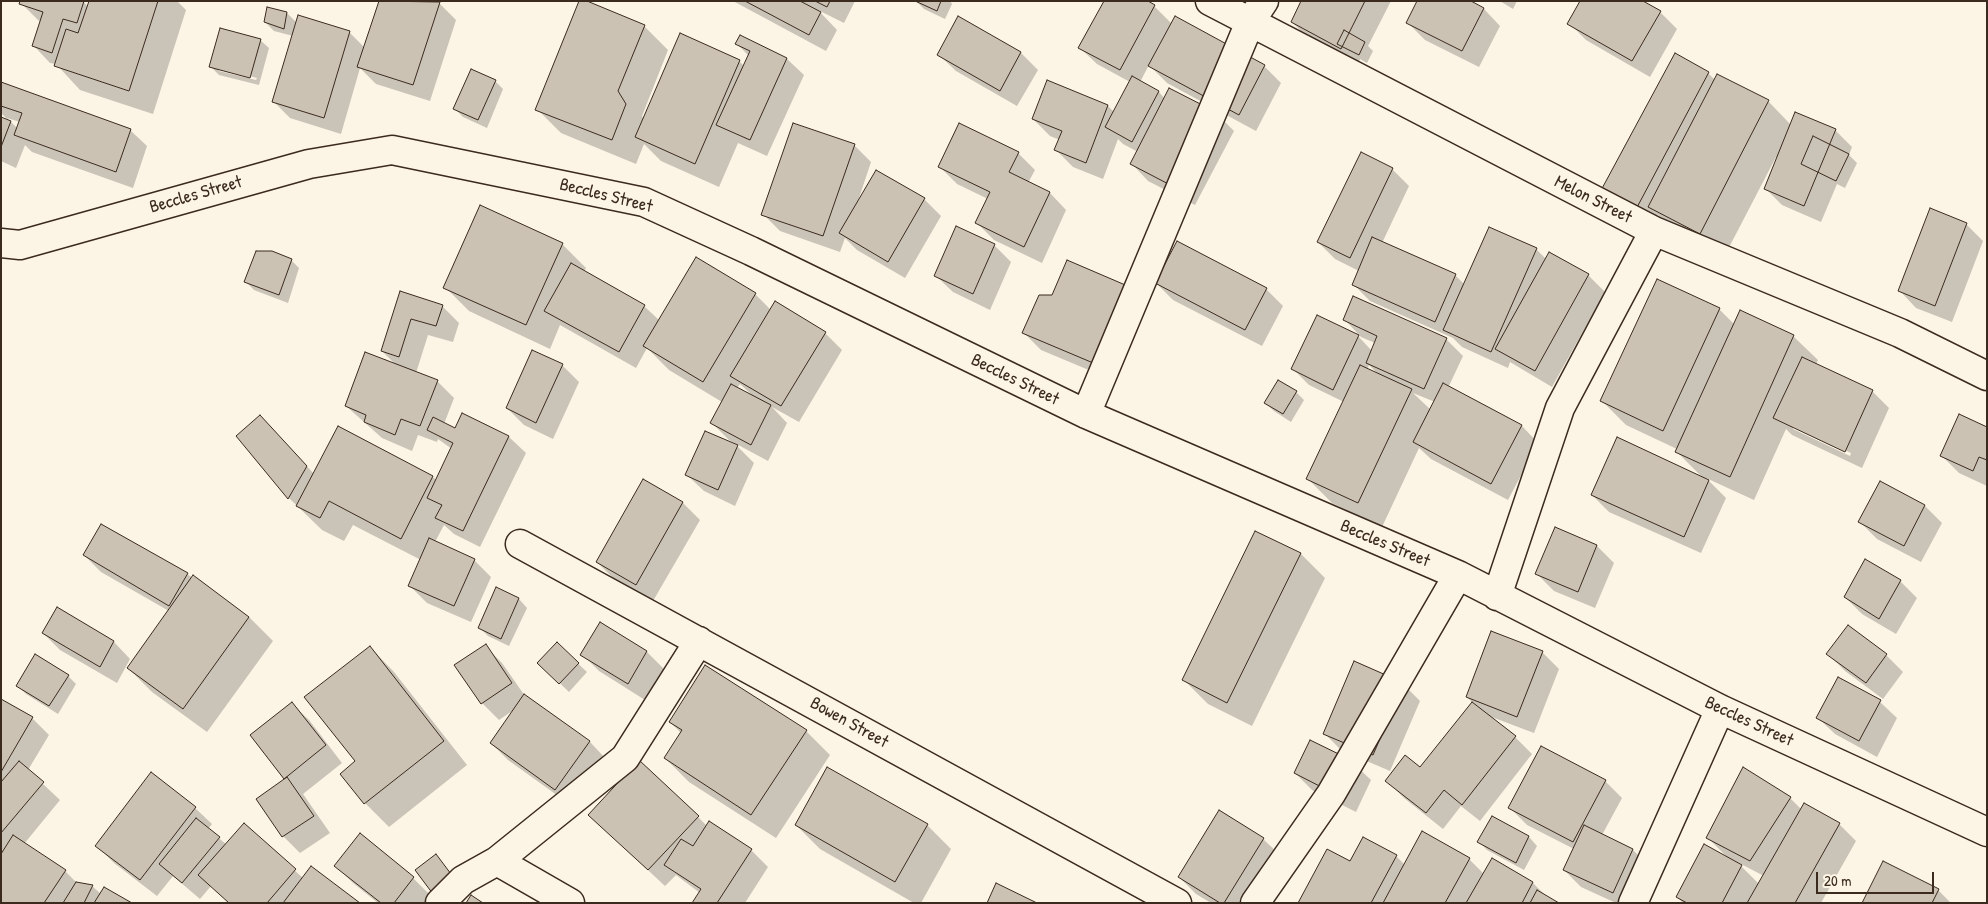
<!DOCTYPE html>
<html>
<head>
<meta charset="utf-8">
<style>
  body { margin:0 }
  #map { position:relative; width:1988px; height:904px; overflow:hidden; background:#fcf5e5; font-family:"Patrick Hand",sans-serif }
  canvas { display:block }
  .frame { position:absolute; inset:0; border:2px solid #3b2a1e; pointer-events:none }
  .scale { position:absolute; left:1816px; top:872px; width:118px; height:22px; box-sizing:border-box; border:2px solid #3b2a1e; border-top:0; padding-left:6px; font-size:15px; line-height:18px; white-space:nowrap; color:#3b2a1e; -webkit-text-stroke:4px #fcf5e5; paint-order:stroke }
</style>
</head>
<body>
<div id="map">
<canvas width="1988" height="904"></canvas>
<div class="frame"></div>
<div class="scale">20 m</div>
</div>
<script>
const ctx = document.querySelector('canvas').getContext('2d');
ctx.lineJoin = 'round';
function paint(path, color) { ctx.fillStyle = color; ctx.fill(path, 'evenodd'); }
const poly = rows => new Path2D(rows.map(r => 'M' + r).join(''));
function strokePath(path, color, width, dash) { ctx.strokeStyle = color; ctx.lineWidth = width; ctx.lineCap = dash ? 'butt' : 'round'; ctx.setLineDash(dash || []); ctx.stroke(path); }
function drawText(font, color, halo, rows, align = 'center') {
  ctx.font = font + ' "Patrick Hand",sans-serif'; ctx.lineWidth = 4.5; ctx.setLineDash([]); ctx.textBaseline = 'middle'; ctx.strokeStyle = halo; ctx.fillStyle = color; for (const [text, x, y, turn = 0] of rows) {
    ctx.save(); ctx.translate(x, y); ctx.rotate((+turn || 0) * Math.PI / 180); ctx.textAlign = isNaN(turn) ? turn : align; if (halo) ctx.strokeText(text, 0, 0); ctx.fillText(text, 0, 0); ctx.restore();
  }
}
paint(poly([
  [90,1,177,1,186,10,153,114,80,90,56,64,50,63,34,46,41,22,38,20,21,3,84,2,88,7],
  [380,1,433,1,439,3,456,20,430,101,376,84,360,68,341,134,290,118,273,101,293,36,274,31,265,22,287,13,297,23,349,32,365,48],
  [733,1,855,1,844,23,818,10,837,30,826,51],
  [916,1,950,1,952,4,945,19,924,9],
  [1303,1,1391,1,1368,46,1373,51,1367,63,1360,59,1358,65,1309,39,1292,22],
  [1500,1,1517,1,1513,9],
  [1154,6,1172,24,1264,66,1281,83,1256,131,1167,83,1149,65,1140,82,1159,92,1165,99,1217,114,1234,131,1195,205,1148,181,1132,164,1138,152,1123,144,1118,139,1103,179,1073,167,1056,150,1060,140,1050,136,1033,119,1108,106,1114,112,1130,82,1097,64,1080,48],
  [1484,9,1500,26,1479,67,1425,40,1408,23],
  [1660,12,1677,29,1650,77,1586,40,1569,23],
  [959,18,1021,53,1038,70,1017,106,956,71,939,55],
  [644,26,668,50,642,116,644,120,739,61,744,66,749,56,737,44,787,59,804,75,767,156,738,143,719,187,661,161,644,144,636,164,561,133,537,109],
  [260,40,269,48,259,85,219,75,211,67],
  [219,68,257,78,256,80,219,71],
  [1708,73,1715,80,1768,101,1791,125,1835,130,1852,147,1849,155,1857,163,1845,188,1837,184,1821,222,1782,205,1765,188,1778,158,1776,157,1724,257,1674,230,1658,215,1651,229,1618,211],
  [495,81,503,89,487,128,463,117,455,109],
  [1,83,130,130,147,146,133,188,32,152,25,145,16,168,1,161,1,118,9,121,1,113],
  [7,118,20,122,18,129],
  [854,145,871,162,858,201,924,199,941,216,905,278,857,250,845,238,840,252,780,231,763,214],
  [1018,153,1035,170,1028,183,1050,193,1066,210,1042,263,994,240,977,223,988,199,957,184,940,167],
  [1361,154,1392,169,1409,186,1382,243,1455,275,1465,285,1536,249,1547,260,1588,275,1605,292,1552,387,1510,362,1508,368,1462,347,1453,338,1370,301,1353,284,1359,271,1335,259,1318,242],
  [1966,224,1983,241,1952,322,1916,308,1900,291],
  [1177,243,1266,289,1283,306,1262,346,1173,300,1156,283],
  [562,244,586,268,584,272,644,306,660,321,755,294,771,310,825,333,842,350,799,422,772,407,787,423,768,461,729,440,712,423,722,402,669,370,647,348,636,368,560,325,550,349,469,311,445,287],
  [740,384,752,395,737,388],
  [994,245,1011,262,990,310,953,292,936,276],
  [291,260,299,268,288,303,254,290,246,282],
  [401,293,442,306,459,323,453,342,428,335,416,373,437,381,454,398,444,424,456,430,509,437,526,453,480,547,454,534,444,525,435,542,474,560,491,577,471,622,427,603,410,586,421,560,353,525,344,541,322,530,289,498,237,436,260,416,314,474,338,428,433,477,437,481,452,449,438,439,437,442,418,435,412,451,382,438,346,406,397,366,382,351],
  [1039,297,1115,381,1041,350,1024,333],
  [1719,309,1734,324,1740,311,1793,336,1818,360,1816,365,1872,391,1889,408,1862,468,1792,435,1786,429,1754,500,1706,478,1726,498,1701,553,1609,512,1592,495,1703,478,1676,451,1677,449,1626,425,1602,401],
  [1793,426,1851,453,1850,456,1793,429],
  [1345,320,1446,339,1463,356,1448,388,1522,426,1538,443,1508,500,1431,459,1419,448,1382,527,1332,503,1308,479,1344,402,1309,385,1292,368,1358,336,1372,351,1375,343,1361,337],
  [1369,365,1379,375,1367,370],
  [1413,393,1435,402,1431,410],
  [562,365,579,382,553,439,524,425,507,408],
  [1296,392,1304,400,1291,422,1274,411,1265,403],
  [1987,428,1987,486,1959,473,1942,456],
  [735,444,754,463,735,506,704,491,687,475],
  [644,480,683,503,700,520,653,601,614,579,597,562],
  [1880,482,1925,506,1942,523,1921,562,1877,539,1860,522],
  [102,525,187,574,249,617,273,641,207,732,152,692,128,668,169,611,101,572,84,555],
  [1555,529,1597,546,1614,563,1595,608,1554,591,1537,574],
  [1256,532,1301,554,1325,578,1252,726,1208,704,1184,680],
  [1866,561,1900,581,1917,598,1896,634,1862,614,1845,597],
  [496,589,519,599,527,608,509,646,488,636,479,627],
  [58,609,114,642,130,659,117,683,60,650,43,633],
  [600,624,647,652,664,669,645,700,599,671,582,654],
  [557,644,587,672,569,692,539,663],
  [485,646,502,663,525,696,590,742,606,759,572,806,508,760,491,743,515,709,499,720,482,703],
  [370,647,394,672,467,765,389,827,365,803],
  [1542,652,1559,669,1534,733,1489,716,1515,737,1532,754,1480,821,1461,806,1443,829,1404,798,1387,781,1420,768,1472,702,1467,697],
  [1828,654,1886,655,1903,672,1883,699,1845,671],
  [68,676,76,684,58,714,26,694,18,686],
  [1403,684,1420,701,1390,771,1341,750,1324,733],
  [1,700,32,718,49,735,28,770,60,800,24,844,65,871,77,883,92,886,101,894,130,903,1,903],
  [1880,702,1897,718,1877,757,1835,734,1818,718],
  [292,704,309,720,342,763,303,794,330,833,300,853,283,836,258,799,286,780,252,735],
  [670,722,806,731,830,755,776,838,689,782,665,758,681,733],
  [1354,764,1371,780,1356,812,1312,790,1295,773],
  [1605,781,1622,798,1602,835,1633,850,1650,867,1633,903,1616,903,1581,887,1564,870,1574,849,1527,825,1510,808],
  [1790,798,1802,810,1805,805,1839,824,1856,841,1821,903,1683,903,1677,897,1727,857,1708,838],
  [1737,862,1764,876,1759,884],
  [195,808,212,824,208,829,227,845,244,825,303,878,358,903,229,903,211,886,200,899,173,876,157,896,114,863,97,846],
  [698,817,707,826,710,823,751,850,768,867,745,903,693,903,700,893,676,875,665,886,607,832],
  [1492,818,1529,837,1537,846,1524,870,1487,850,1479,842],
  [796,825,927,825,951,849,921,903,914,903,820,849],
  [1263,839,1280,855,1251,903,1211,903,1196,894,1179,877],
  [1396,856,1405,865,1469,859,1484,874,1493,860,1533,883,1547,897,1556,903,1299,903,1350,863],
  [336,866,413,878,430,895,424,903,378,903,353,883],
  [1938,890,1951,903,1864,903]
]), '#0003');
const building = poly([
  [20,1,84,1,77,23,63,19,52,53,32,46,43,12,19,4,20,1],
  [89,1,158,1,129,91,54,66,66,29,78,33,89,1],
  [379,1,440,2,413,85,357,67,379,1],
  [579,1,587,1,645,25,618,91,626,104,612,140,535,110,579,1],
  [745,1,800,1,821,12,809,35,745,1],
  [815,1,830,1,827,7,815,1],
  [915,1,941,1,937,11,915,1],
  [1104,1,1148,1,1155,5,1120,70,1078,48,1104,1],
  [1301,1,1365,1,1341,49,1291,22,1301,1],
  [1417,1,1471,1,1484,8,1462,51,1406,23,1417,1],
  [1580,1,1643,1,1661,11,1632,61,1567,24,1580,1],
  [267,7,287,12,284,29,264,22,267,7],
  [298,15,350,31,324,118,272,102,298,15],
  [958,16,1021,52,1000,91,937,55,958,16],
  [1175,16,1265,65,1239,115,1148,66,1175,16],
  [220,28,261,39,250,78,209,67,220,28],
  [1344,30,1365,42,1359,55,1337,44,1344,30],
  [680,33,740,60,695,164,635,137,680,33],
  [740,35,787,58,750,140,716,125,750,51,735,44,740,35],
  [1675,53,1709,72,1634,213,1599,194,1675,53],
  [471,69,496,80,478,120,453,109,471,69],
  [1717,74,1769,100,1700,234,1648,207,1717,74],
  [1132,76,1159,91,1132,142,1105,127,1132,76],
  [1047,80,1108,105,1086,163,1054,150,1062,131,1032,119,1047,80],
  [1,82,131,129,116,172,14,135,22,113,1,106,1,82],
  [1169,88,1218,113,1178,189,1130,164,1169,88],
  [1795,112,1836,129,1804,206,1764,189,1795,112],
  [1,117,11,121,1,147,1,117],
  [793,123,855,144,823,236,761,215,793,123],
  [959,123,1019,152,1009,172,1050,192,1024,247,975,223,990,192,938,167,959,123],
  [1813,136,1849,154,1836,181,1801,164,1813,136],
  [1361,152,1393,168,1350,258,1317,242,1361,152],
  [876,170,925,198,888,262,839,233,876,170],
  [480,205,563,243,526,325,443,288,480,205],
  [1930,208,1967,223,1935,306,1898,291,1930,208],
  [956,226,995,244,973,294,934,276,956,226],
  [1489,227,1537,248,1491,352,1443,330,1489,227],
  [1372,237,1456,274,1435,322,1352,285,1372,237],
  [1177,241,1267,288,1245,330,1155,283,1177,241],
  [256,251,272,251,292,259,279,295,244,282,256,251],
  [1549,252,1589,274,1535,371,1495,349,1549,252],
  [696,257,756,293,703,382,643,346,696,257],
  [1067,260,1130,287,1098,365,1022,333,1039,295,1052,295,1067,260],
  [571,263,645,305,619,352,544,311,571,263],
  [1657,279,1720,308,1663,431,1600,401,1657,279],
  [400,291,443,305,436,326,411,319,399,357,381,351,400,291],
  [1353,296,1447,338,1424,389,1366,363,1377,336,1343,320,1353,296],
  [775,301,826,332,781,406,730,376,775,301],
  [1740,310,1794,335,1730,477,1675,452,1740,310],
  [1317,315,1359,335,1333,390,1291,369,1317,315],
  [532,350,563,364,536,423,506,408,532,350],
  [365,352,438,380,420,426,401,419,395,435,364,422,366,415,345,406,365,352],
  [1802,357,1873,390,1845,452,1773,418,1802,357],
  [1360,365,1412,389,1358,503,1306,479,1360,365],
  [1278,380,1297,391,1283,414,1264,403,1278,380],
  [1443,383,1522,425,1491,484,1413,442,1443,383],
  [731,384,771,405,751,445,710,423,731,384],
  [462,413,509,436,463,531,435,518,442,505,427,498,453,443,427,430,433,417,455,428,462,413],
  [1959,414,1987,427,1987,460,1979,457,1973,471,1940,456,1959,414],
  [260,415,307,466,288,499,236,436,260,415],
  [338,426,433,476,401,539,329,501,320,518,296,506,338,426],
  [705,431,738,445,718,490,685,475,705,431],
  [1617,437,1709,480,1684,537,1591,495,1617,437],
  [643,479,683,502,636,585,596,562,643,479],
  [1880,481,1925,505,1904,546,1858,522,1880,481],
  [101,524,188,573,169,606,83,555,101,524],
  [1555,527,1597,545,1578,592,1535,574,1555,527],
  [1255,531,1301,553,1227,703,1182,680,1255,531],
  [429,538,475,559,454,606,408,586,429,538],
  [1865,559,1901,580,1879,619,1844,597,1865,559],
  [193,575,249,617,183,709,127,668,193,575],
  [496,587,519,598,501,639,478,628,496,587],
  [57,607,114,641,100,667,42,633,57,607],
  [600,622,647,651,628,684,580,655,600,622],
  [1848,625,1887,654,1866,683,1826,654,1848,625],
  [1491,631,1543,651,1517,717,1466,697,1491,631],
  [557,642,579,663,559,684,537,663,557,642],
  [486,644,512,683,481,704,454,665,486,644],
  [370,646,444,741,364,804,340,774,355,761,304,697,370,646],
  [35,654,69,675,49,706,16,686,35,654],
  [1354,661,1404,683,1373,755,1323,734,1354,661],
  [705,665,807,730,751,815,664,758,682,730,669,722,705,665],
  [1838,677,1881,700,1859,741,1816,718,1838,677],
  [524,694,590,741,555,790,490,743,524,694],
  [1,699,33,717,1,772,1,699],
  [292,702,326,745,284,779,250,735,292,702],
  [1472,702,1516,736,1462,805,1444,790,1426,813,1385,781,1405,755,1420,767,1472,702],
  [1310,740,1355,762,1339,796,1294,773,1310,740],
  [1541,746,1606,780,1573,842,1508,808,1541,746],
  [639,760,699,816,648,870,588,815,639,760],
  [19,761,44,782,1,833,1,782,19,761],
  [827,767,928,824,895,882,795,825,827,767],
  [1743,767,1791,797,1750,861,1706,838,1743,767],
  [151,772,196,807,140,880,95,846,151,772],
  [287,777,314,816,282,837,256,799,287,777],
  [1804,803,1840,823,1795,903,1747,903,1804,803],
  [1219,810,1264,838,1224,903,1220,903,1178,877,1219,810],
  [1492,816,1529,836,1516,863,1477,842,1492,816],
  [196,818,220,837,182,883,159,864,196,818],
  [709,821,752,849,717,903,692,903,701,889,664,865,681,839,693,846,709,821],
  [244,823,296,869,267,903,229,903,198,875,244,823],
  [1584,825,1633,849,1613,893,1563,870,1584,825],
  [1422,831,1470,858,1445,903,1383,903,1422,831],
  [360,833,414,877,394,903,381,903,334,866,360,833],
  [13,835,66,870,44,903,1,903,1,854,13,835],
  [1363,837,1397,855,1371,903,1298,903,1327,849,1350,861,1363,837],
  [1704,844,1742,865,1722,903,1687,903,1676,897,1704,844],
  [436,854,457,882,436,898,415,870,436,854],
  [1492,858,1533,882,1522,903,1466,903,1492,858],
  [1883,861,1939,889,1932,903,1862,903,1883,861],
  [311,866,360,903,283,903,311,866],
  [76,882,93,885,84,903,63,903,76,882],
  [996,883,1037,903,987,903,996,883],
  [104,887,132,903,94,903,104,887],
  [1537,890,1559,903,1530,903,1537,890],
  [471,895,483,903,466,903,471,895]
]);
paint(building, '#ccc2b3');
strokePath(building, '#3b2a1e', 1);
const minor = poly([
  [1210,1,1654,231,1900,333,1987,376],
  [1,243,20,245,309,164,392,150,644,202,751,251,1086,414,1458,575,1720,709,1987,832],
  [1086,414,1250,22,1264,1],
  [520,544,1177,903],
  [1497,596,1560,408,1654,231],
  [497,861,570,903],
  [440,903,463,880,497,861,625,758,699,641],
  [1255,903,1331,794,1458,575],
  [1633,903,1720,709]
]);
strokePath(minor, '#3b2a1e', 31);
strokePath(minor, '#fcf5e5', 28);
drawText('18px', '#3b2a1e', '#fcf5e5', [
  ["Beccles Street",196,195,-16],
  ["Beccles Street",606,196,14],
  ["Melon Street",1593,200,27],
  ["Beccles Street",1015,380,26],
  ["Beccles Street",1385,544,23],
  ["Beccles Street",1749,722,25],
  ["Bowen Street",849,723,29]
]);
</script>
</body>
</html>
